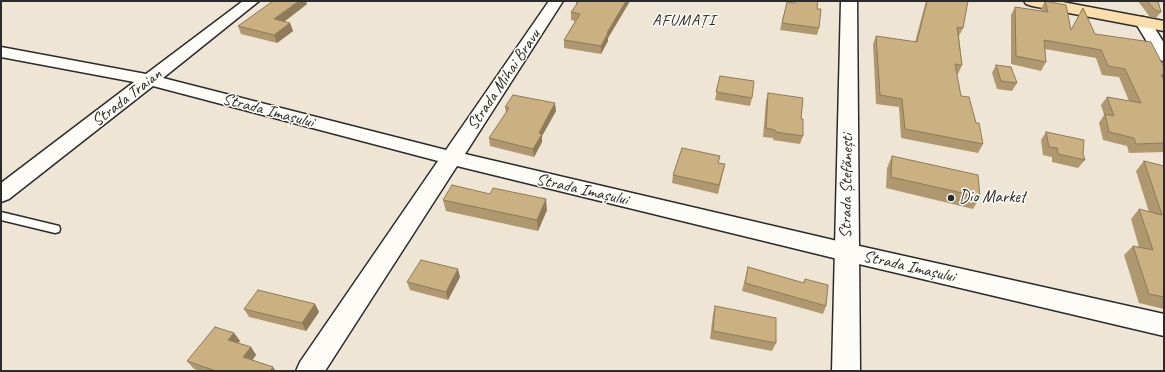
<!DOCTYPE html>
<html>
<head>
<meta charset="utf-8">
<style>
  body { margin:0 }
  #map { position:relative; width:1165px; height:372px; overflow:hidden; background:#eee5d4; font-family:Caveat,sans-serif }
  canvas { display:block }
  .frame { position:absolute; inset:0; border:2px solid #2b2b2b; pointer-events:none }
</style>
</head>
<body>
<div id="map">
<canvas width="1165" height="372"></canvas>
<div class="frame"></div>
</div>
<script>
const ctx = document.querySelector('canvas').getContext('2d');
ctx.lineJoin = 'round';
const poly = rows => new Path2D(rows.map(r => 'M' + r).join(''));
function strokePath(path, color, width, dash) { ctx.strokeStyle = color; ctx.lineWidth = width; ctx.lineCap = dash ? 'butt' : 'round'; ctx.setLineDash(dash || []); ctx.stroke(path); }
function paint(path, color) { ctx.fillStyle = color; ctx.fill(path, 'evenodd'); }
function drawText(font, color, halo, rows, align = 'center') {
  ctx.font = font + ' Caveat,sans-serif'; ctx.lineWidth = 3; ctx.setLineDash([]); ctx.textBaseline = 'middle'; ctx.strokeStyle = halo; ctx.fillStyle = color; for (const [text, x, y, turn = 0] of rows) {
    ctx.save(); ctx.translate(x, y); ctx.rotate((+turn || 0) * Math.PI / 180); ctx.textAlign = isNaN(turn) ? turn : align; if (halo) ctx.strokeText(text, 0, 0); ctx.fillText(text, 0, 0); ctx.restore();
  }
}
const service = poly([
  [1,212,55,225,59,226,60,229,59,232,55,233,1,220,1,212]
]);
const minor = poly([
  [243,1,259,1,163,78,446,150,549,1,563,1,465,154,846,243,1164,314,1164,336,846,261,457,166,325,371,296,371,300,362,438,161,153,86,9,199,1,202,1,183,134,82,1,57,1,47,146,74,243,1],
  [1143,17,1149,19,1164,43,1164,61,1158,60,1135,22,1137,19,1143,17]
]);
const secondary = poly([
  [841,1,857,1,860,371,832,371,841,1]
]);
const trunk = poly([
  [1024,1,1057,1,1164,21,1164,31,1032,6,1026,4,1024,1]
]);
strokePath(service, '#2b2b2b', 3);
strokePath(minor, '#2b2b2b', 3);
strokePath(secondary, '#2b2b2b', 3);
strokePath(trunk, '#2b2b2b', 3);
paint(service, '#fdfcf7');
paint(minor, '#fdfcf7');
paint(secondary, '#fdfcf7');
paint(trunk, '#f9ddab');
paint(poly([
  [576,1,630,1,608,38,608,41,601,54,564,48,564,40,575,21,571,20,571,12,576,6],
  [926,1,968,1,963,28,959,36,962,65,958,74,956,74,961,96,976,123,983,144,978,153,901,138,899,107,876,104,873,44,876,36,915,42],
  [1045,1,1071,30,1083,8,1095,34,1164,67,1164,152,1129,153,1127,146,1103,140,1099,123,1104,115,1101,105,1107,97,1129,101,1119,77,1102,75,1096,58,1045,49,1046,62,1041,71,1011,64,1011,15,1015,7,1041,11,1041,9],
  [1138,1,1158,1,1161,12,1156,18,1150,17],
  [787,2,819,28,817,35,780,30],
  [307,4,284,22,290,23,293,31,277,43,241,34,238,26],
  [996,65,1017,83,1012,91,997,89,992,73],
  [720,76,752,98,750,106,715,100],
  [768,93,801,119,803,136,800,144,773,140,773,138,763,137,766,101],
  [505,107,556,111,542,136,542,142,534,157,490,146,489,138,506,113],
  [1046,132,1083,154,1085,160,1078,168,1052,162,1052,157,1043,155,1041,140],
  [892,156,980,197,973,209,886,188,887,168],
  [1144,161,1164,166,1164,309,1139,303,1124,255,1133,246,1139,247,1131,219,1139,209,1149,212,1136,171],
  [719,163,725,164,718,194,672,183,673,175],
  [443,200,547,210,538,231,446,211],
  [748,267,803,283,805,279,826,306,823,314,742,291],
  [460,277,448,300,410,290,407,282],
  [315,304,319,312,306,331,249,317,244,309],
  [715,306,776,343,772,351,710,339,713,314],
  [234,333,240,341,238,343,251,347,256,355,252,360,276,371,200,371,194,369,187,361]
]), '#af976f');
paint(poly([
  [299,1,306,1,307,4,277,27,274,19],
  [626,1,630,1,608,38,608,41,601,54,601,46,607,33],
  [290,23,293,31,277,43,274,35],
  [555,103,556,111,542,136,542,142,534,157,533,149,539,133],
  [546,199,547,210,538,231,537,220],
  [458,269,460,277,448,300,446,292],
  [315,304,319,312,306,331,302,323],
  [234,333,240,341,234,348,228,340],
  [251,347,256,355,249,365,243,357],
  [273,367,276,371,270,371]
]), '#8e7b5a');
const building = poly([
  [273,1,299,1,274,19,290,23,274,35,238,26,273,1],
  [579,1,626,1,607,33,608,33,601,46,564,40,580,14,571,12,579,1],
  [795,1,818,1,817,9,821,9,819,28,782,23,787,2,795,3,795,1],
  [927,1,968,1,963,28,957,27,962,65,955,64,961,96,969,97,976,123,979,123,983,144,905,129,902,99,880,95,876,36,917,42,927,1],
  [1045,1,1066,5,1071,30,1083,8,1095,34,1151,42,1164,67,1164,75,1161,75,1164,80,1164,143,1136,144,1134,138,1109,132,1105,114,1114,116,1107,97,1141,103,1125,69,1108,66,1101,50,1044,40,1046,62,1016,56,1015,7,1048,12,1045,1],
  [1147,1,1158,1,1161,12,1155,10,1147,1],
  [996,65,1011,67,1017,83,1001,81,996,65],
  [720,76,754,81,752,98,716,92,720,76],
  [768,93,803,98,801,119,803,119,803,136,776,132,775,130,766,128,768,93],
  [513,95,555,103,539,133,542,134,533,149,489,138,509,108,505,107,513,95],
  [1046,132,1084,140,1083,154,1085,160,1058,154,1057,148,1049,147,1046,132],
  [682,148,720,156,718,163,725,164,719,185,673,175,682,148],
  [892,156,978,175,980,197,891,177,892,156],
  [1144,161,1164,166,1164,297,1149,294,1133,246,1153,250,1139,209,1162,215,1144,161],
  [452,185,490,194,493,188,546,199,537,220,443,200,452,185],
  [421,260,458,269,446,292,407,282,421,260],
  [748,267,804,283,805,279,828,285,826,306,745,283,748,267],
  [258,290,315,304,302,323,244,309,258,290],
  [715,306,776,318,776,343,713,331,715,306],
  [215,327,234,333,228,340,251,347,243,357,273,367,270,371,216,371,187,361,215,327]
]);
paint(building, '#cbb081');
strokePath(building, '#8e7b5a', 1);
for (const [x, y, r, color] of [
  [951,198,4,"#2b2b2b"]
]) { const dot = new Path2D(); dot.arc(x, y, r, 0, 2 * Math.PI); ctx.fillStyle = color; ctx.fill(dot); strokePath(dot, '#fdfcf7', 1.5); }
ctx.letterSpacing = '1px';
drawText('16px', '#2b2b2b', '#fdfcf7', [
  ["AFUMAȚI",684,21]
]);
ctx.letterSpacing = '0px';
drawText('17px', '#2b2b2b', '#fdfcf7', [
  ["Strada Mihai Bravu",504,80,-56],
  ["Strada Traian",127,98,-38],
  ["Strada Imașului",268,111,15],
  ["Strada Ștefănești",847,186,-89],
  ["Strada Imașului",582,190,13],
  ["Strada Imașului",909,267,13]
]);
drawText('17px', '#2b2b2b', '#fdfcf7', [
  ["Dio Market",959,198]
], 'left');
</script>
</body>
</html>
